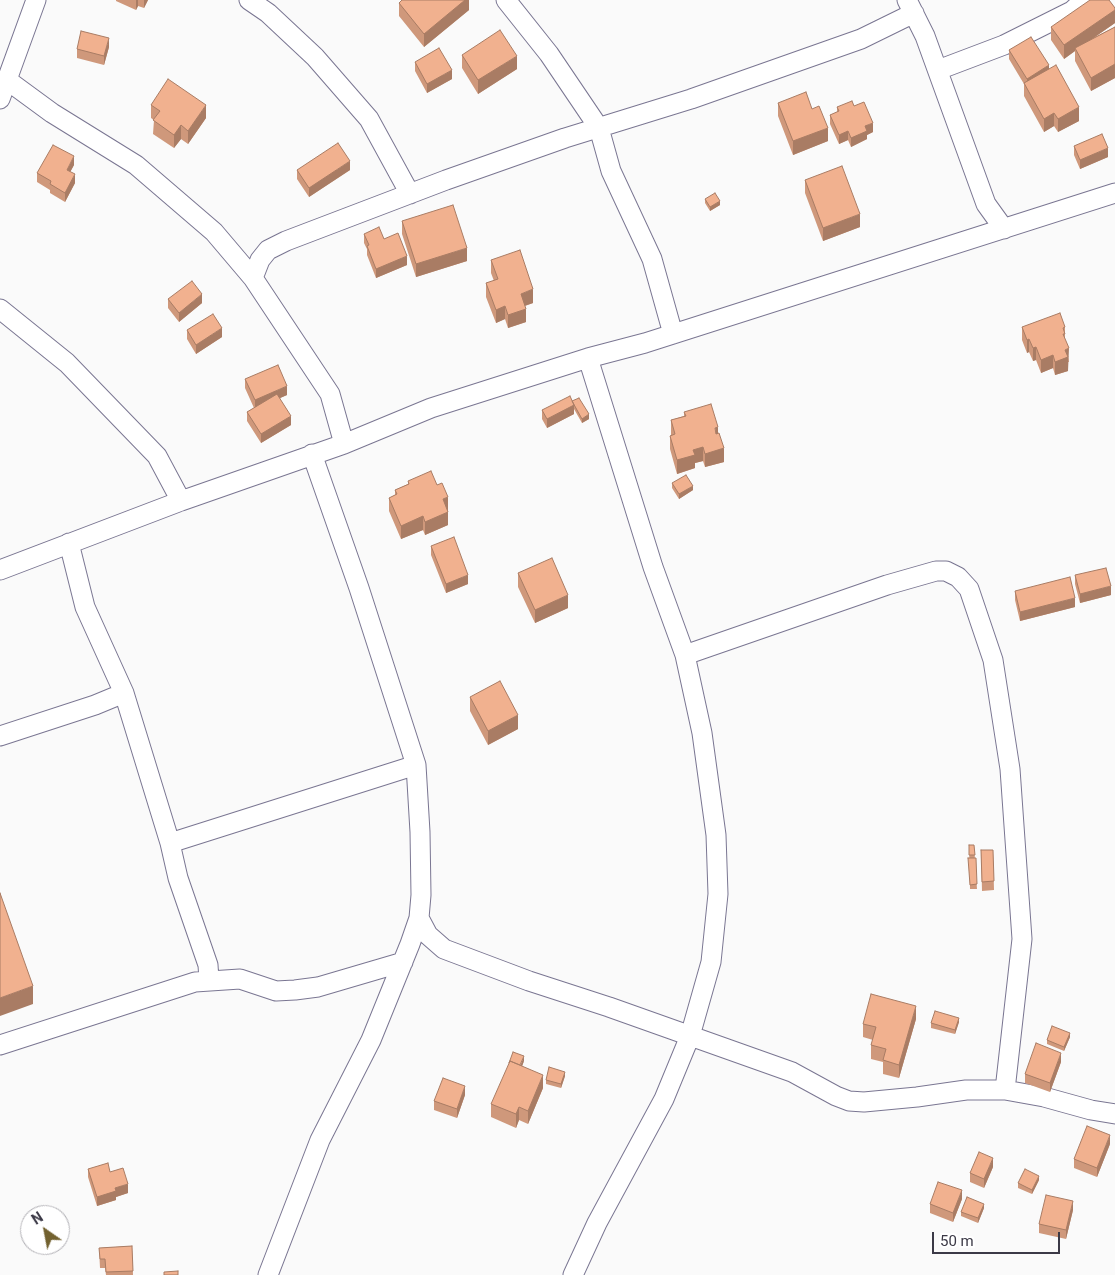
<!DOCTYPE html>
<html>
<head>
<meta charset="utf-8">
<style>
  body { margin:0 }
  #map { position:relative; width:1115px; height:1275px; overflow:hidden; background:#fafafa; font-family:Roboto,sans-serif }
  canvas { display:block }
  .north { position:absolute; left:20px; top:1205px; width:50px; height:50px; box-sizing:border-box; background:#fff; border:1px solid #b1b0b5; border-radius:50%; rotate:327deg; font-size:14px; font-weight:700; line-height:20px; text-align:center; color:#3b3946 }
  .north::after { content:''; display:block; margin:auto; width:18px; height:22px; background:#72612f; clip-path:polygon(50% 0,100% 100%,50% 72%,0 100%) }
  .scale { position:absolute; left:932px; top:1232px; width:128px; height:22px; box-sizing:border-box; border:2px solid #3b3946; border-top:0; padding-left:6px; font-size:15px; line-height:18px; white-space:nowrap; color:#3b3946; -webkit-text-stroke:4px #fff; paint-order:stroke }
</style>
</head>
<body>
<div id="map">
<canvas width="1115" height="1275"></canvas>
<div class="north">N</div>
<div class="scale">50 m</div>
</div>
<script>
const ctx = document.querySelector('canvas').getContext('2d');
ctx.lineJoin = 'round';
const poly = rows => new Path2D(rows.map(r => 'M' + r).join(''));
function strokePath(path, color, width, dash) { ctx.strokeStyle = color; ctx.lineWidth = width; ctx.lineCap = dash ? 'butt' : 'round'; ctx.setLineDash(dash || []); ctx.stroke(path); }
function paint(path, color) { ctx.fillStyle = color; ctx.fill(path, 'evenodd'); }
const street = poly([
  [249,0,268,13,315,57,369,119,410,194],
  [506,0,549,54,599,128,611,171,652,259,673,334],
  [907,0,925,36,986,204,1004,229],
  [938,70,1004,45,1072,11,1084,0],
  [7,80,52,113,136,165,214,232,253,278,330,394,344,444],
  [0,99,36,0],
  [253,278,260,260,268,250,286,241,446,180,565,138,691,99,861,39,914,13],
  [0,309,67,363,157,456,181,501],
  [69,543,85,607,124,693,170,843,178,878,208,965,209,980],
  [0,570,181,501,344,444,431,408,588,358,645,343,1115,193],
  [685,655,887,585,936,571,946,571,958,577,969,589,993,660,1010,769,1022,939,1005,1090],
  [0,736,95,705,124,693],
  [170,843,416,765],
  [419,918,428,935,444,949,529,981,609,1007,792,1072,836,1096,849,1101,864,1102,917,1097,966,1090,1005,1090,1044,1097,1091,1110,1115,1114],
  [0,1045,195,982,240,979,276,991,295,990,318,987,403,962],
  [268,1275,320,1140,371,1040,410,944,419,918,421,895,420,832,416,765,359,588,312,454],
  [573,1275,597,1223,664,1099,690,1036,711,962,718,894,716,835,702,733,685,655,653,567,588,358]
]);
strokePath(street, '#7a7692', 21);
strokePath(street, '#fff', 19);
paint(poly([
  [116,0,148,0,144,8,138,6,136,10,116,1],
  [469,0,469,10,424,47,399,16,399,3],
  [1115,8,1115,23,1095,37,1115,27,1115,78,1091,91,1075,61,1075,51,1064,59,1051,40,1051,27],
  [109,47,104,65,77,58,77,49],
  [1009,50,1049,69,1079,121,1058,132,1054,126,1044,132,1024,96,1024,84,1009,59],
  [462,55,517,69,478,94,462,68],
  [415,62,452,79,427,93,415,71],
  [778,103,812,109,828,141,793,155,778,116],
  [151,105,206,118,188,144,181,139,174,148,153,134,154,120,151,118],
  [854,106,873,132,867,135,867,139,851,147,848,140,839,144,830,124,830,115,837,112,837,107],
  [1074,146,1108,157,1080,169,1074,155],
  [74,165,70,172,75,183,65,202,50,193,50,190,37,182,37,173],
  [297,170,350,170,309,197,297,179],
  [805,180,860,227,823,241,805,193],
  [705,199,720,205,710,211,705,203],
  [402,221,467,261,416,277,402,234],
  [364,234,384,239,407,265,376,278,367,255,367,249,364,243],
  [491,260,533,303,525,306,526,322,508,328,505,319,496,323,486,297,486,283,494,281,491,273],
  [168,299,202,303,179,322,168,308],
  [1022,327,1065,327,1065,339,1069,362,1068,362,1068,371,1055,375,1053,368,1041,373,1036,360,1033,361,1029,352,1027,353,1022,340],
  [187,330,222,337,196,354,187,339],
  [245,379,287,395,280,398,291,425,261,443,247,421,247,412,254,408,245,388],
  [572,402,589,419,582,423,574,409,574,414,547,428,542,419,542,410],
  [684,412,718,433,724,462,705,467,703,461,695,463,695,468,677,474,670,449,670,436,671,435,671,420,684,416],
  [408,481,448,510,448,525,425,535,423,530,401,539,389,511,389,498,395,495,395,490,408,484],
  [672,483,693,490,679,499,672,488],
  [431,546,468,584,446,593,431,555],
  [518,573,568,608,535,623,518,587],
  [1075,575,1111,595,1080,603,1075,584],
  [1015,591,1075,607,1020,621,1015,600],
  [470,697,518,729,488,745,470,711],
  [969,845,974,845,977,889,970,889],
  [981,850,993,850,994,890,982,891],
  [916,1019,899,1078,883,1074,883,1062,871,1059,871,1045,873,1040,863,1037,863,1024],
  [959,1022,955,1034,931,1028,931,1023],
  [1070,1037,1064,1051,1047,1044,1047,1040],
  [524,1061,522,1066,543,1088,528,1124,519,1120,516,1128,491,1117,491,1104],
  [1061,1062,1050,1092,1025,1083,1025,1074],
  [565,1076,561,1088,546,1084,546,1080],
  [465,1095,457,1118,434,1110,434,1101],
  [1110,1144,1097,1177,1074,1168,1074,1159],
  [993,1167,984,1188,970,1182,970,1173],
  [88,1169,110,1172,128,1193,116,1197,116,1200,97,1206,88,1177],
  [1039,1180,1032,1194,1018,1188,1018,1183],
  [962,1199,953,1222,930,1213,930,1204],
  [984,1208,978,1223,961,1216,961,1212],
  [1073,1210,1066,1239,1039,1233,1039,1224],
  [132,1246,133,1275,106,1275,105,1268,100,1268,99,1248]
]), '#cf987b');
paint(poly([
  [136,0,138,0,138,6,136,10],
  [144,0,148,0,144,8],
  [465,0,469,0,469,10,424,47,424,34],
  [1115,10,1115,23,1076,50,1075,48,1075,51,1064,59,1064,45],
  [109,38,109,47,104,65,104,56],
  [517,56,517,69,478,94,478,80],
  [1115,64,1115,78,1091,91,1091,78],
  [1049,65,1049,74,1027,88,1027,79],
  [452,70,452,79,427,93,427,84],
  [206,105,206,118,188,144,188,131],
  [1079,107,1079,121,1058,132,1058,119],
  [1054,113,1054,126,1044,132,1044,119],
  [873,123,873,132,867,135,867,139,851,147,851,138,865,126],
  [181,125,181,139,174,148,174,135],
  [828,128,828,141,793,155,793,141],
  [848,131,848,140,839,144,839,135],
  [1108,148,1108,157,1080,169,1080,160],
  [74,156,74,165,67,178,67,170],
  [350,161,350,170,309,197,309,188],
  [75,174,75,183,65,202,65,193],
  [720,201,720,205,710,211,710,207],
  [860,214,860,227,823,241,823,228],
  [467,248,467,261,416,277,416,264],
  [407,256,407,265,376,278,376,269],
  [533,289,533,303,521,307,521,294],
  [202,294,202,303,179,322,179,313],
  [505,306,505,319,496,323,496,310],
  [526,309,526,322,508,328,508,315],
  [222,328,222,337,196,354,196,345],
  [1029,339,1029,352,1027,353,1027,340],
  [1036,347,1036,360,1033,361,1033,348],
  [1069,348,1068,371,1055,375,1055,362,1065,350],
  [1053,355,1053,368,1041,373,1041,360],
  [287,386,287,395,255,409,255,400],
  [574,405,574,414,547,428,547,419],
  [589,414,589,419,582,423,582,419],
  [291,416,291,425,261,443,261,434],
  [718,427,718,441,715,428],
  [703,447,703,461,695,463,695,468,677,474,677,460,693,450],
  [724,448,724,462,705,467,705,454],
  [693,486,693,490,679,499,679,494],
  [448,497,448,510,443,512,443,499],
  [448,512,448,525,425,535,425,522],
  [423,516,423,530,401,539,401,526],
  [468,575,468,584,446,593,446,584],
  [1111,586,1111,595,1080,603,1080,594],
  [568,595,568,608,535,623,535,610],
  [1075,598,1075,607,1020,621,1020,612],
  [518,715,518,729,488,745,488,731],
  [33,986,33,1004,0,1016,0,998],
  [916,1006,916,1019,899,1078,899,1065],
  [959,1018,959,1022,955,1034,955,1030],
  [1070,1033,1070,1037,1064,1051,1064,1047],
  [1061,1053,1061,1062,1050,1092,1050,1083],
  [524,1056,524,1061,519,1074,519,1069],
  [565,1072,565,1076,561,1088,561,1084],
  [543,1075,543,1088,528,1124,528,1111],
  [465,1086,465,1095,457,1118,457,1109],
  [519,1107,519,1120,516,1128,516,1114],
  [1110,1135,1110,1144,1097,1177,1097,1168],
  [993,1158,993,1167,984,1188,984,1179],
  [1039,1176,1039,1180,1032,1194,1032,1190],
  [128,1184,128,1193,116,1197,116,1200,97,1206,97,1197,115,1188],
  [962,1190,962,1199,953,1222,953,1213],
  [1073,1201,1073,1210,1066,1239,1066,1230],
  [984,1204,984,1208,978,1223,978,1218]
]), '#a97c64');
const building = poly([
  [402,0,465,0,424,34,399,3,402,0],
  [1090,0,1109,0,1115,8,1115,10,1064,45,1051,27,1090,0],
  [1115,27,1115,64,1091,78,1075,48,1115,27],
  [500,30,517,56,478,80,462,55,500,30],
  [81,31,109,38,104,56,77,49,81,31],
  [1031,37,1049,65,1027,79,1009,50,1031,37],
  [439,48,452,70,427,84,415,62,439,48],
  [1056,65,1079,107,1058,119,1054,113,1044,119,1024,83,1056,65],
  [168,79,206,105,188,131,181,125,174,135,153,120,160,111,151,105,168,79],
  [806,92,812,109,819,106,828,128,793,141,778,103,806,92],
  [852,101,854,106,864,102,873,123,865,126,867,131,851,138,848,131,839,135,830,115,839,111,837,107,852,101],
  [1102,134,1108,148,1080,160,1074,146,1102,134],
  [338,143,350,161,309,188,297,170,338,143],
  [53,145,74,156,67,170,75,174,65,193,50,184,51,181,37,173,53,145],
  [842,166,860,214,823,228,805,180,842,166],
  [715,193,720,201,710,207,705,199,715,193],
  [453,205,467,248,416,264,402,221,453,205],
  [379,227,384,239,398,233,407,256,376,269,367,246,369,245,364,234,379,227],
  [520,250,533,289,521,294,526,309,508,315,505,306,496,310,486,283,498,279,491,260,520,250],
  [192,281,202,294,179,313,168,299,192,281],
  [1060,313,1065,327,1063,328,1065,334,1063,334,1069,348,1065,350,1068,357,1055,362,1053,355,1041,360,1036,347,1033,348,1029,339,1027,340,1022,327,1060,313],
  [213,314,222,328,196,345,187,330,213,314],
  [278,365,287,386,255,400,245,379,278,365],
  [277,394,291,416,261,434,247,412,277,394],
  [570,396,574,405,547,419,542,410,570,396],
  [579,398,589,414,582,419,572,401,579,398],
  [711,404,718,427,715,428,716,434,719,433,724,448,705,454,703,447,693,450,695,455,677,460,670,436,675,434,671,420,686,416,684,412,711,404],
  [431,471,437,485,442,483,448,497,443,499,448,512,425,522,423,516,401,526,389,498,397,494,395,490,409,484,408,481,431,471],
  [686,475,693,486,679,494,672,483,686,475],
  [454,537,468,575,446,584,431,546,454,537],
  [552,558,568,595,535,610,518,573,552,558],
  [1106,568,1111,586,1080,594,1075,575,1106,568],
  [1070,577,1075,598,1020,612,1015,591,1070,577],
  [500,681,518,715,488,731,470,697,500,681],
  [969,845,974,845,975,855,969,855,969,845],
  [981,850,993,850,994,881,982,882,981,850],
  [968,858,976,858,977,884,970,885,968,858],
  [0,893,33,986,0,998,0,893],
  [871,994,916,1006,899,1065,883,1060,886,1049,871,1045,876,1027,863,1024,871,994],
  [935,1011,959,1018,955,1030,931,1023,935,1011],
  [1052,1026,1070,1033,1064,1047,1047,1040,1052,1026],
  [1036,1043,1061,1053,1050,1083,1025,1074,1036,1043],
  [513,1052,524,1056,520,1065,510,1061,509,1063,513,1052],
  [510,1061,543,1075,528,1111,519,1107,516,1114,491,1104,510,1061],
  [549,1067,565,1072,561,1084,546,1080,549,1067],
  [443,1078,465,1086,457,1109,434,1101,443,1078],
  [1087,1126,1110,1135,1097,1168,1074,1159,1087,1126],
  [979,1152,993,1158,984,1179,970,1173,979,1152],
  [108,1163,110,1172,123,1168,128,1184,115,1188,116,1191,97,1197,88,1169,108,1163],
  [1025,1169,1039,1176,1032,1190,1018,1183,1025,1169],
  [938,1182,962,1190,953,1213,930,1204,938,1182],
  [1046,1195,1073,1201,1066,1230,1039,1224,1046,1195],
  [967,1197,984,1204,978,1218,961,1212,967,1197],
  [132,1246,133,1271,106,1272,105,1259,100,1259,99,1248,132,1246],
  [178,1271,178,1275,164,1275,164,1272,178,1271]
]);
paint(building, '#f1b18f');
strokePath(building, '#a97c64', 1);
</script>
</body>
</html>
